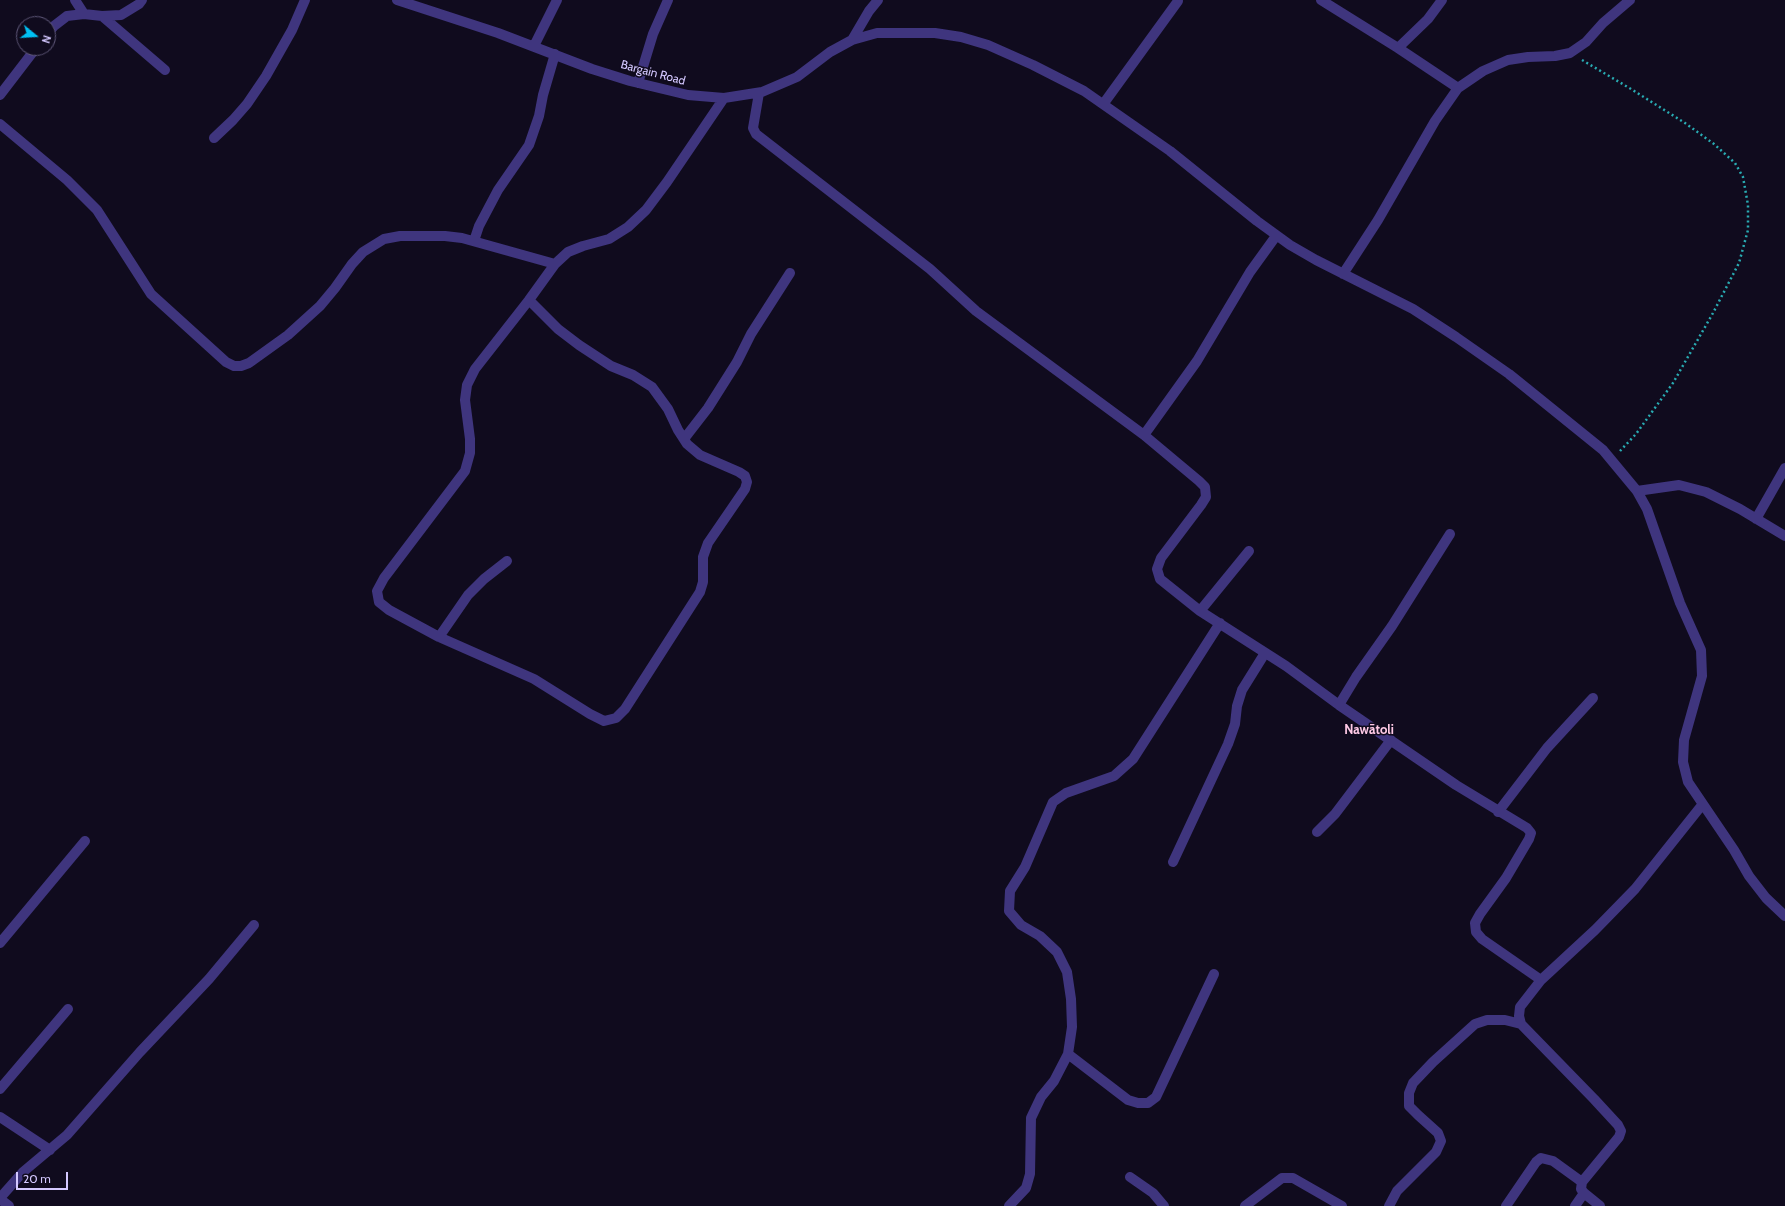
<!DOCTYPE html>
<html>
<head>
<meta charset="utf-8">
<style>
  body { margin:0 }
  #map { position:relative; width:1785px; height:1206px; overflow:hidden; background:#100b1e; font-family:Cabin,sans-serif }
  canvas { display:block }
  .north { position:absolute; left:16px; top:16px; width:40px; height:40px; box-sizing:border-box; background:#100b1e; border:1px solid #5e5778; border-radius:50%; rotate:108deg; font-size:11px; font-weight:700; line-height:16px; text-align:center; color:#d4c8ff }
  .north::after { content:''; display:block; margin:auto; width:14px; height:18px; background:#00c0f3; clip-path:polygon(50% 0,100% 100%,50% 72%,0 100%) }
  .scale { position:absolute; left:16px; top:1172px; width:52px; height:18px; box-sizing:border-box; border:2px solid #d4c8ff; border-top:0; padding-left:5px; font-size:12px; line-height:14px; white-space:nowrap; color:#d4c8ff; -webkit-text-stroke:3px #100b1e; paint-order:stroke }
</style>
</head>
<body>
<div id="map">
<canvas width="1785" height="1206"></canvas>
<div class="north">N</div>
<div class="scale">20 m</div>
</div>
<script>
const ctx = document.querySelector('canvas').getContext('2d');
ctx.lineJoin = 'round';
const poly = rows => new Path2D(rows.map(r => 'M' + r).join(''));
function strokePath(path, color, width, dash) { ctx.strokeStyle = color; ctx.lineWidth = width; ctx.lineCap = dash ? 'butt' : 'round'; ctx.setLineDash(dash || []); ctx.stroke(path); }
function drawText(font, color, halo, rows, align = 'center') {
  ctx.font = font + ' Cabin,sans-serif'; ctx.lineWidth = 3; ctx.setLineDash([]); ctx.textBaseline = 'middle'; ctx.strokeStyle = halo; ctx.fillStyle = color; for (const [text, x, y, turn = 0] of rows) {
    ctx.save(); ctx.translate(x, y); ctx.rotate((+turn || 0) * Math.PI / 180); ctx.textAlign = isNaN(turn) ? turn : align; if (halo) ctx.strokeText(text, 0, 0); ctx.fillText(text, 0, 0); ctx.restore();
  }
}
strokePath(poly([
  [1582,60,1631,89,1685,123,1714,144,1735,163,1743,177,1748,205,1748,230,1739,263,1713,313,1673,383,1636,434,1620,451]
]), '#29abb2', 2.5, [2, 3]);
strokePath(poly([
  [75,0,84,14],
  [397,0,498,33,592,69,630,81,688,95,724,98,762,92,797,77,830,52,852,40,869,11,878,0],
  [1321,0,1398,48,1458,88],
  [102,16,165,70],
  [48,33,54,26,67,16,84,14,102,16,121,15,139,4,142,0],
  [852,40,877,33,935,33,961,37,988,45,1033,65,1084,91,1170,151,1257,221,1290,245,1316,260,1413,309,1456,337,1509,374,1603,450,1637,491,1647,509,1680,603,1701,650,1702,676,1684,740,1683,762,1688,782,1734,850,1749,876,1766,898,1785,916],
  [534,46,557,0],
  [1398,48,1428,19,1442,0],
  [638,83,653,34,668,0],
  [759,93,753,128,756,134,930,269,976,311,1144,435,1199,481,1205,487,1206,497,1201,505,1161,558,1157,569,1160,579,1200,611,1286,666,1339,705,1456,785,1527,828,1531,833,1529,839,1506,878,1480,914,1475,923,1476,932,1482,939,1541,980],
  [0,95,36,48],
  [1104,103,1178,1],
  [0,124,67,180,97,210,151,294,226,362,234,366,241,366,249,363,288,335,320,306,335,288,352,264,363,252,384,239,400,236,445,236,462,238,555,264],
  [214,138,233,120,247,104,266,76,292,30,305,0],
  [474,241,479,226,498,190,529,145,539,116,543,95,555,54],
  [1343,274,1378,220,1435,121,1458,88,1483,71,1508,60,1528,57,1555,56,1570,53,1586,42,1603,23,1630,0],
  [529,300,558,329,579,345,611,366,633,375,652,387,668,409,678,430,687,444,700,455,739,472,745,476,747,482,745,489,708,543,703,557,703,582,700,592,625,709,616,718,604,721,590,714,534,679,439,637,389,610,379,602,377,591,384,578,465,471,470,453,470,439,465,400,467,385,475,369,529,300,555,264,568,252,583,246,609,239,628,227,646,210,667,182,724,98],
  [1144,435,1197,361,1250,272,1276,236],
  [684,439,708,408,737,362,751,334,790,273],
  [1637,491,1679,485,1706,492,1740,509,1785,536],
  [1756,519,1785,468],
  [1200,611,1249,551],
  [439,637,468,595,484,579,507,561],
  [1339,705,1356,677,1392,626,1450,534],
  [1498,812,1547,748,1593,698],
  [1317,832,1335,814,1391,740],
  [1173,862,1228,744,1235,724,1237,706,1242,690,1265,653],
  [0,943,85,841],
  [1068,1054,1128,1100,1138,1103,1148,1103,1156,1097,1214,974],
  [0,1089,68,1009],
  [0,1117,50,1150],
  [1130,1177,1153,1193,1164,1206],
  [0,1198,23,1172,67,1135,140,1052,209,979,254,925],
  [0,1199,9,1206],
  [1009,1206,1026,1188,1030,1174,1031,1118,1041,1097,1054,1081,1068,1054,1072,1027,1071,999,1067,972,1057,952,1040,936,1021,925,1009,911,1010,891,1025,867,1053,802,1066,793,1114,776,1133,759,1220,623],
  [1245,1206,1282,1178,1293,1178,1342,1206],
  [1389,1206,1397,1191,1436,1152,1441,1141,1438,1133,1418,1115,1409,1106,1409,1093,1413,1083,1433,1062,1475,1024,1487,1020,1505,1020,1521,1024],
  [1506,1206,1536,1162,1541,1158,1553,1161,1582,1182],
  [1575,1206,1584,1193],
  [1600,1206,1584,1193,1581,1189,1582,1182,1619,1137,1621,1131,1618,1125,1594,1099,1521,1024,1519,1016,1520,1007,1541,980,1595,930,1635,889,1702,805]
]), '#3f357e', 10);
drawText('12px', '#d4c8ff', '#100b1e', [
  ["Bargain Road",653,73,15]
]);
drawText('bold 13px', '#ffcae6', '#100b1e', [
  ["Nawātoli",1369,730]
]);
</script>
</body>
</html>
